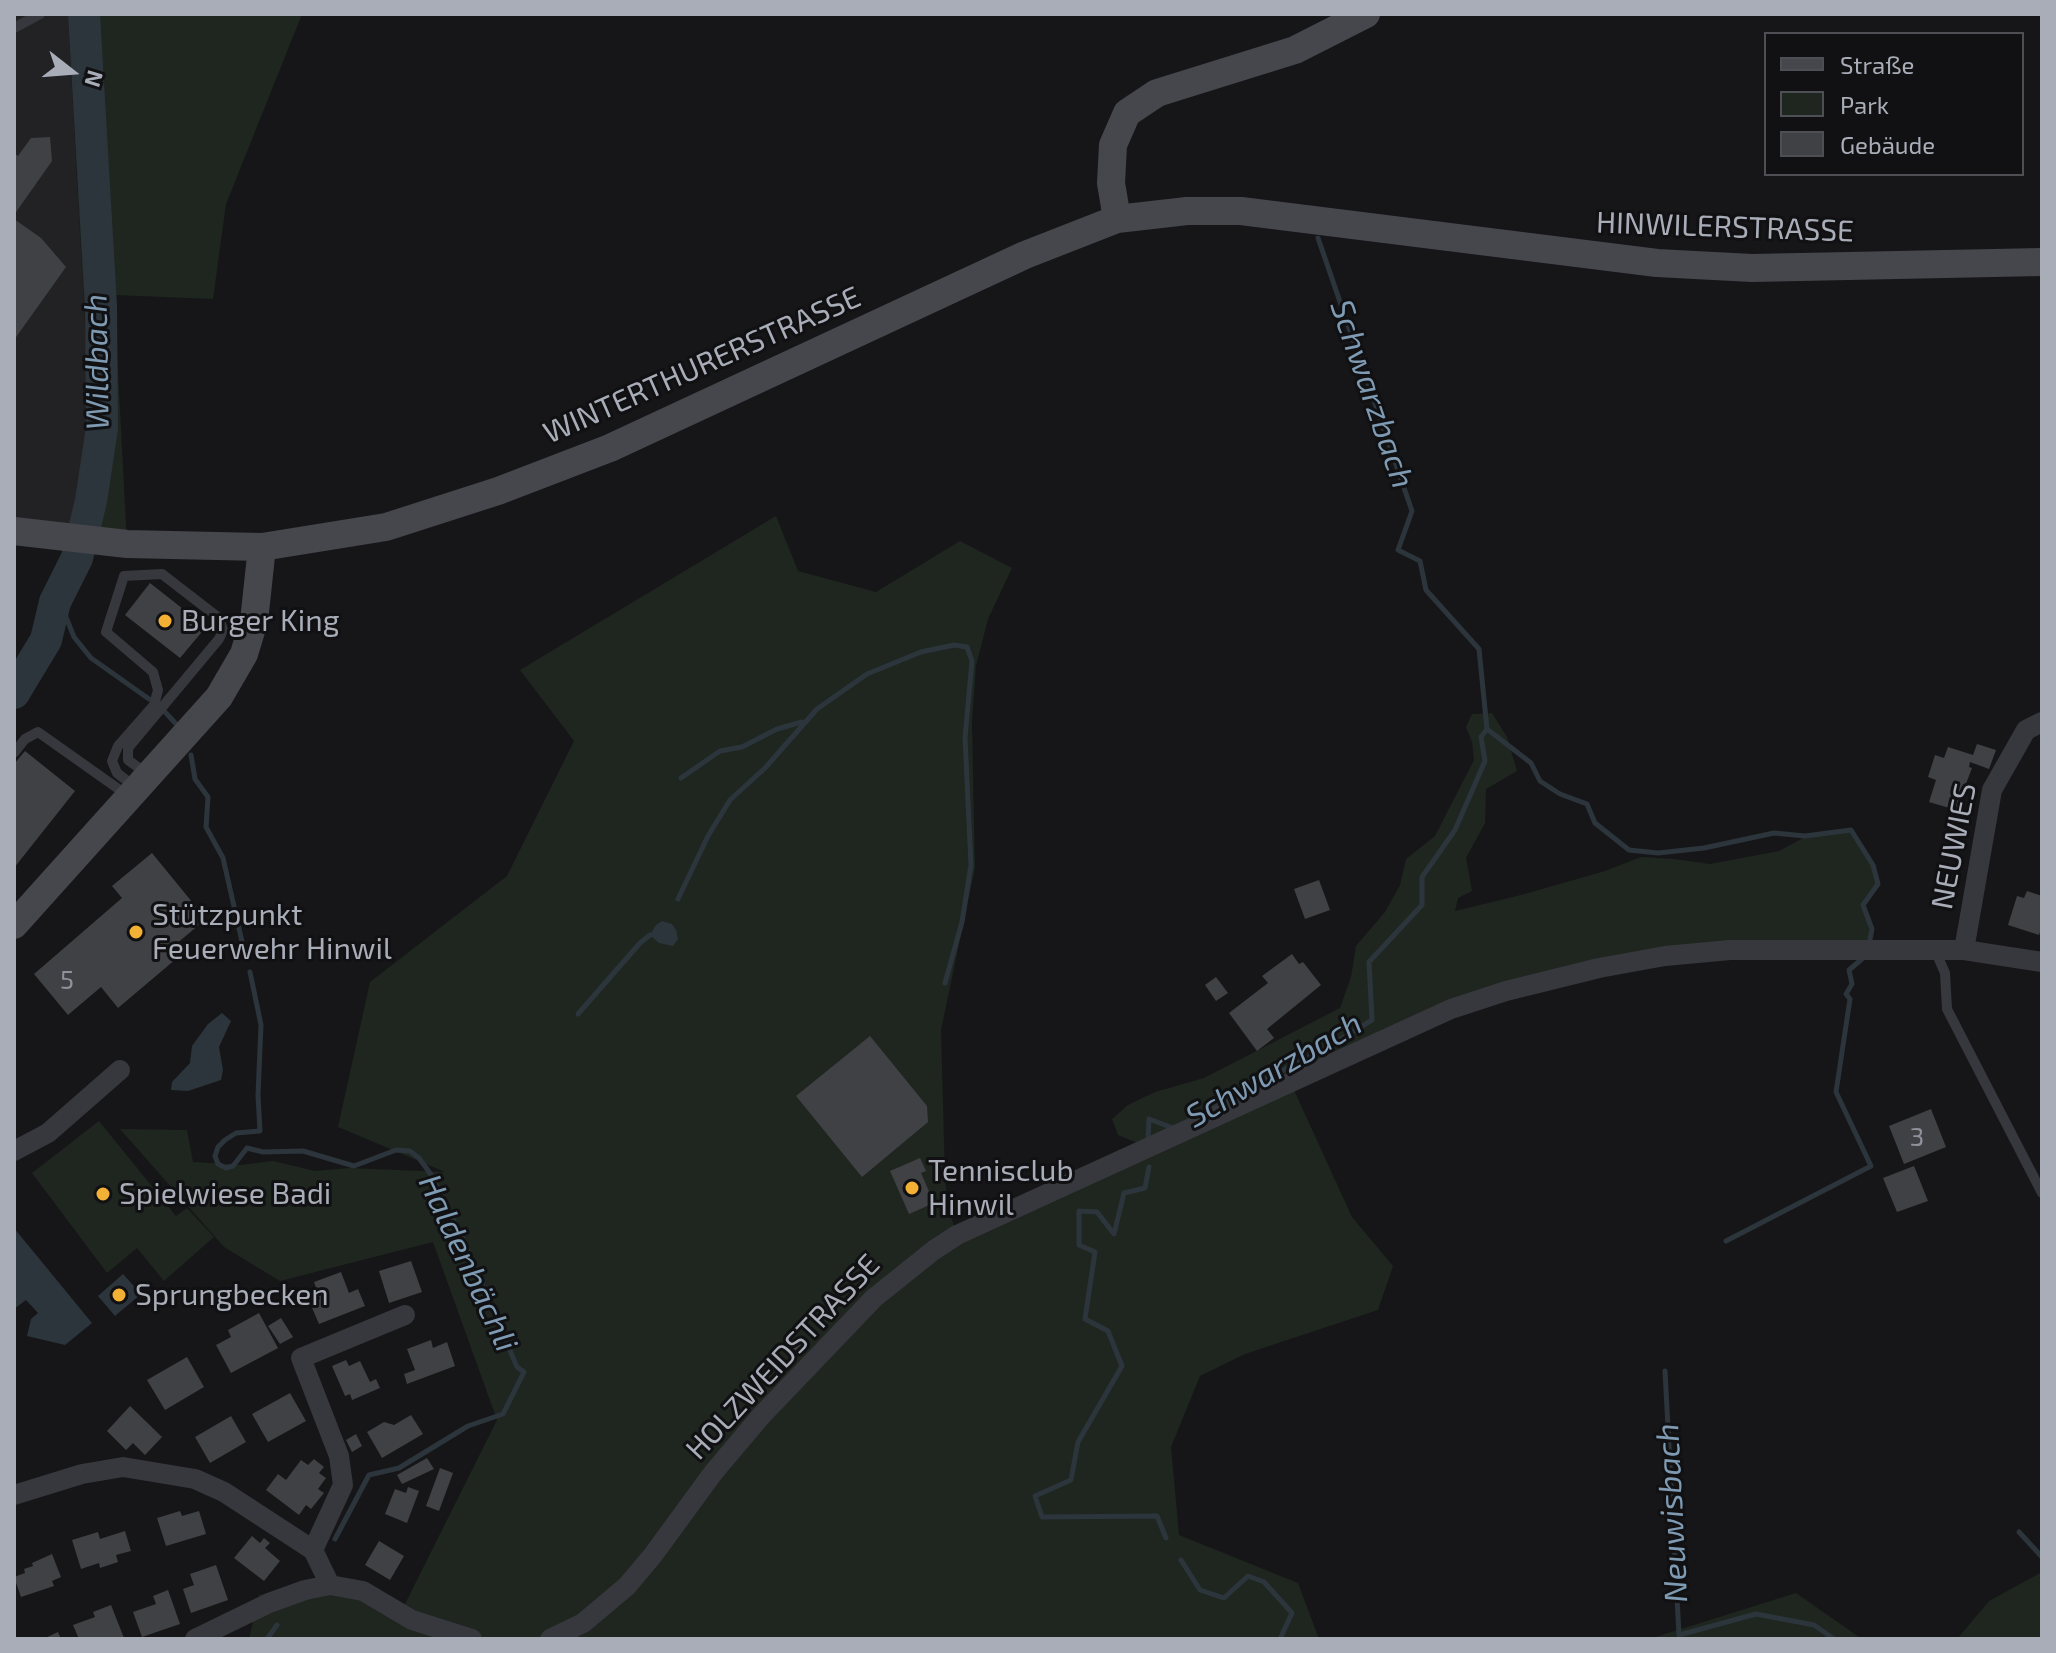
<!DOCTYPE html>
<html>
<head>
<meta charset="utf-8">
<style>
  body { margin:0 }
  #map { position:relative; width:2056px; height:1653px; overflow:hidden; background:#161618; font-family:"Exo 2",sans-serif }
  canvas { display:block }
  .frame { position:absolute; inset:0; border:16px solid #a8adb8; pointer-events:none }
  .legend { position:absolute; left:1764px; top:32px; width:260px; height:144px; box-sizing:border-box; background:#111113; border:2px solid #4d4f55; margin:0; padding:10px 14px; list-style:none; font-size:24px; color:#a8adb8 }
  .legend li { display:flex; align-items:center; gap:16px; height:40px }
  .legend b { width:40px; border:2px solid #4d4f55 }
  .north { position:absolute; left:32px; top:32px; width:80px; height:80px; -webkit-text-stroke:6px #111113; paint-order:stroke; rotate:107deg; font-size:22px; font-weight:700; line-height:32px; text-align:center; color:#a8adb8 }
  .north::after { content:''; display:block; margin:auto; width:28px; height:36px; background:#a8adb8; clip-path:polygon(50% 0,100% 100%,50% 72%,0 100%) }
</style>
</head>
<body>
<div id="map">
<canvas width="2056" height="1653"></canvas>
<div class="frame"></div>
<ul class="legend">
<li><b style="height:10px;background:#45474d"></b>Straße</li>
<li><b style="height:22px;background:#1e261f"></b>Park</li>
<li><b style="height:22px;background:#404145"></b>Gebäude</li>
</ul>
<div class="north">N</div>
</div>
<script>
const ctx = document.querySelector('canvas').getContext('2d');
ctx.lineJoin = 'round';
function paint(path, color) { ctx.fillStyle = color; ctx.fill(path, 'evenodd'); }
const poly = rows => new Path2D(rows.map(r => 'M' + r).join(''));
function strokePath(path, color, width, dash) { ctx.strokeStyle = color; ctx.lineWidth = width; ctx.lineCap = dash ? 'butt' : 'round'; ctx.setLineDash(dash || []); ctx.stroke(path); }
function drawText(font, color, halo, rows, align = 'center') {
  ctx.font = font + ' "Exo 2",sans-serif'; ctx.lineWidth = 6; ctx.setLineDash([]); ctx.textBaseline = 'middle'; ctx.strokeStyle = halo; ctx.fillStyle = color; for (const [text, x, y, turn = 0] of rows) {
    ctx.save(); ctx.translate(x, y); ctx.rotate((+turn || 0) * Math.PI / 180); ctx.textAlign = isNaN(turn) ? turn : align; if (halo) ctx.strokeText(text, 0, 0); ctx.fillText(text, 0, 0); ctx.restore();
  }
}
paint(poly([
  [14,14,68,14,91,434,67,538,14,531]
]), '#222225');
paint(poly([
  [68,14,302,14,226,204,213,299,114,295,127,544,67,538,91,434],
  [776,516,798,571,876,592,960,541,1012,568,988,619,976,666,972,722,975,868,941,1030,945,1179,948,1209,957,1234,1293,1088,1352,1217,1393,1266,1378,1310,1245,1354,1200,1376,1171,1447,1179,1535,1298,1583,1319,1639,249,1639,259,1595,340,1579,405,1604,497,1420,433,1242,280,1281,224,1247,120,1129,187,1130,193,1162,241,1165,273,1161,315,1171,349,1168,445,1172,338,1127,370,982,507,876,574,741,520,670],
  [1492,713,1507,737,1517,771,1486,789,1485,823,1466,858,1472,891,1458,898,1455,911,1521,895,1605,871,1641,857,1674,859,1710,864,1779,851,1807,836,1851,830,1873,865,1878,884,1863,905,1872,929,1865,950,1729,950,1506,991,1145,1146,1118,1135,1112,1119,1128,1105,1155,1092,1204,1078,1340,1008,1351,977,1356,946,1385,912,1400,885,1406,859,1435,836,1474,760,1472,742,1466,727,1472,714],
  [99,1121,176,1216,187,1208,214,1237,164,1281,137,1248,107,1273,32,1173],
  [2042,1572,2042,1639,1957,1639,1989,1601],
  [1796,1593,1862,1639,1649,1639]
]), '#1e261f');
paint(poly([
  [662,921,672,924,676,930,678,939,673,946,659,943,650,935,656,925],
  [222,1013,231,1021,219,1047,223,1070,221,1080,188,1091,171,1090,172,1082,190,1063,192,1046,208,1024],
  [14,1228,92,1323,65,1345,27,1336,31,1319,38,1313,26,1300,14,1309],
  [123,1274,141,1294,115,1316,98,1296]
]), '#2c353c');
strokePath(poly([
  [55,602,66,617,74,637,91,658,149,699],
  [165,712,177,725],
  [1487,729,1531,763,1540,781,1560,794,1587,804,1595,823,1629,850,1658,853,1704,848,1774,833,1805,836,1851,830,1873,865,1878,884,1863,905,1872,929,1870,939],
  [191,755,195,779,208,797,206,827,223,858,243,946],
  [681,778,720,751,742,747,777,729,802,722],
  [678,899,708,836,730,800,765,768,817,709,867,674,921,652,954,645,967,647,972,661,965,738,971,865,962,922,945,983],
  [250,972,261,1025,258,1095,260,1131,236,1133,225,1140,218,1147,215,1156,218,1164,226,1168,233,1166,247,1148,263,1152,303,1151,354,1166,396,1150,410,1151,419,1158,432,1176,463,1239,517,1367,524,1372,503,1414,468,1426,399,1468,369,1475,335,1539],
  [578,1014,640,943,650,935],
  [1203,1112,1323,1050,1372,1020,1369,962,1422,905,1422,877,1455,830,1485,761,1481,737,1487,729,1479,649,1426,590,1420,561,1398,550,1412,511,1318,238],
  [1148,1139,1149,1119,1173,1128],
  [1149,1167,1145,1188,1124,1193,1114,1234,1097,1212,1079,1211,1079,1245,1095,1252,1085,1319,1108,1331,1122,1366,1078,1442,1071,1480,1035,1496,1042,1517,1157,1516,1166,1538],
  [1726,1241,1871,1166,1836,1092,1850,999,1846,994,1852,984,1849,970,1862,959],
  [1665,1371,1679,1635,1756,1614,1814,1625,1834,1639],
  [2019,1532,2042,1557],
  [1181,1560,1200,1590,1224,1598,1248,1576,1264,1582,1292,1613,1280,1639],
  [267,1639,277,1625]
]), '#2c353c', 5);
strokePath(poly([
  [14,693,46,640,55,602,77,558,91,501,102,428,101,306,84,14]
]), '#2c353c', 32);
paint(poly([
  [50,137,52,161,14,215,14,153,18,156,31,138],
  [14,219,41,238,66,267,14,340],
  [150,583,206,627,180,658,125,615],
  [1977,744,1996,750,1989,769,1970,762,1969,767,1972,768,1956,810,1929,802,1936,780,1928,777,1935,755,1944,758,1948,747,1973,755],
  [25,751,75,791,14,868,14,764],
  [152,853,206,919,169,950,176,959,118,1008,101,987,68,1015,34,974,122,898,112,886],
  [1319,880,1330,910,1305,919,1294,889],
  [2027,891,2042,896,2042,926,2039,935,2008,925,2017,896,2024,898],
  [1292,954,1299,964,1303,962,1321,985,1267,1029,1274,1038,1257,1051,1229,1013,1268,983,1262,976],
  [1216,977,1228,993,1216,1001,1205,985],
  [870,1036,927,1106,928,1122,862,1177,796,1096],
  [1931,1109,1946,1147,1904,1164,1889,1126],
  [920,1158,926,1171,921,1173,934,1203,909,1214,890,1171],
  [1914,1166,1928,1201,1897,1212,1883,1178],
  [411,1261,422,1292,389,1303,379,1271],
  [341,1272,349,1293,358,1289,365,1306,319,1324,310,1303,320,1299,314,1282],
  [259,1313,278,1348,231,1373,216,1345,231,1337,228,1330],
  [281,1318,293,1337,280,1344,268,1326],
  [801,1337,809,1344,800,1354,792,1347],
  [431,1340,433,1348,447,1342,455,1366,407,1384,404,1374,415,1370,407,1349],
  [187,1357,204,1387,165,1410,147,1380],
  [346,1360,349,1366,360,1361,370,1382,376,1379,380,1388,352,1400,350,1394,345,1396,332,1366],
  [290,1393,306,1421,268,1442,252,1414],
  [130,1406,162,1437,145,1455,133,1443,126,1450,107,1431],
  [411,1415,423,1434,382,1458,367,1432,384,1422,394,1425],
  [231,1416,246,1442,210,1463,195,1437],
  [356,1434,362,1446,352,1452,346,1440],
  [427,1458,434,1469,402,1484,397,1475],
  [314,1459,324,1467,319,1473,326,1478,318,1489,324,1493,311,1509,306,1505,299,1515,266,1490,278,1474,286,1480,301,1460,308,1465],
  [440,1468,453,1473,439,1511,426,1506],
  [408,1487,419,1491,407,1523,385,1514,395,1489,406,1493],
  [180,1511,182,1516,199,1511,206,1534,166,1546,157,1518],
  [125,1531,131,1551,116,1555,118,1562,100,1568,99,1563,81,1569,72,1540,98,1532,100,1539],
  [252,1536,260,1543,264,1538,270,1543,265,1548,280,1561,264,1581,234,1558],
  [379,1541,404,1556,390,1580,365,1565],
  [52,1554,61,1577,52,1581,54,1586,21,1597,14,1577,25,1573,24,1569,33,1566,32,1563],
  [216,1565,228,1600,191,1613,183,1589,194,1585,190,1574],
  [168,1590,180,1624,142,1637,133,1612,156,1604,153,1596],
  [111,1605,124,1638,79,1639,73,1625,95,1617,93,1612],
  [58,1632,61,1639,43,1639]
]), '#404145');
strokePath(poly([
  [14,28,40,14],
  [14,753,25,739,38,732,127,795],
  [135,787,117,773,112,761,118,746,154,705,158,690,153,672,106,632,124,576,162,574,219,618,223,630,219,639,128,748,128,760,147,774],
  [1935,950,1945,973,1947,1009,2042,1193]
]), '#37383d', 10);
strokePath(poly([
  [1964,950,1992,790,2026,730,2042,722],
  [14,1151,48,1133,120,1070],
  [14,1495,82,1474,123,1467,195,1479,224,1492,313,1550,330,1585],
  [313,1550,343,1485,339,1456,301,1358,405,1315],
  [195,1639,269,1603,305,1590,330,1585,363,1591,412,1620,472,1639],
  [550,1639,583,1623,627,1586,653,1555,713,1473,761,1416,874,1298,934,1250,957,1235,1451,1009,1506,991,1599,968,1665,956,1730,950,1964,950,2042,962]
]), '#37383d', 20);
strokePath(poly([
  [1117,219,1111,183,1113,145,1127,113,1157,93,1295,50,1366,14],
  [14,531,127,544,262,547,386,527,498,491,610,448,1025,255,1117,219,1187,211,1241,211,1657,263,1752,268,2042,262],
  [14,925,219,697,244,654,254,621,262,547]
]), '#45474d', 28);
for (const [x, y, r, color] of [
  [165,621,8,"#f2b134"],
  [136,932,8,"#f2b134"],
  [912,1188,8,"#f2b134"],
  [103,1194,8,"#f2b134"],
  [119,1295,8,"#f2b134"]
]) { const dot = new Path2D(); dot.arc(x, y, r, 0, 2 * Math.PI); ctx.fillStyle = color; ctx.fill(dot); strokePath(dot, '#111113', 3); }
drawText('26px', '#8e929b', null, [
  ["5",67,980],
  ["3",1917,1137]
]);
drawText('30px', '#a8adb8', '#111113', [
  ["HINWILERSTRASSE",1725,227,2],
  ["WINTERTHURERSTRASSE",702,365,-24],
  ["NEUWIES",1954,846,-79],
  ["HOLZWEIDSTRASSE",783,1357,-47]
]);
drawText('30px', '#a8adb8', '#111113', [
  ["Burger King",181,621],
  ["Stützpunkt",152,915],
  ["Feuerwehr Hinwil",152,949],
  ["Tennisclub",928,1171],
  ["Hinwil",928,1205],
  ["Spielwiese Badi",119,1194],
  ["Sprungbecken",135,1295]
], 'left');
drawText('italic 32px', '#7f9bb3', '#111113', [
  ["Wildbach",97,362,-91],
  ["Schwarzbach",1372,394,71],
  ["Schwarzbach",1274,1070,-30],
  ["Haldenbächli",468,1263,65],
  ["Neuwisbach",1672,1513,-93]
]);
</script>
</body>
</html>
